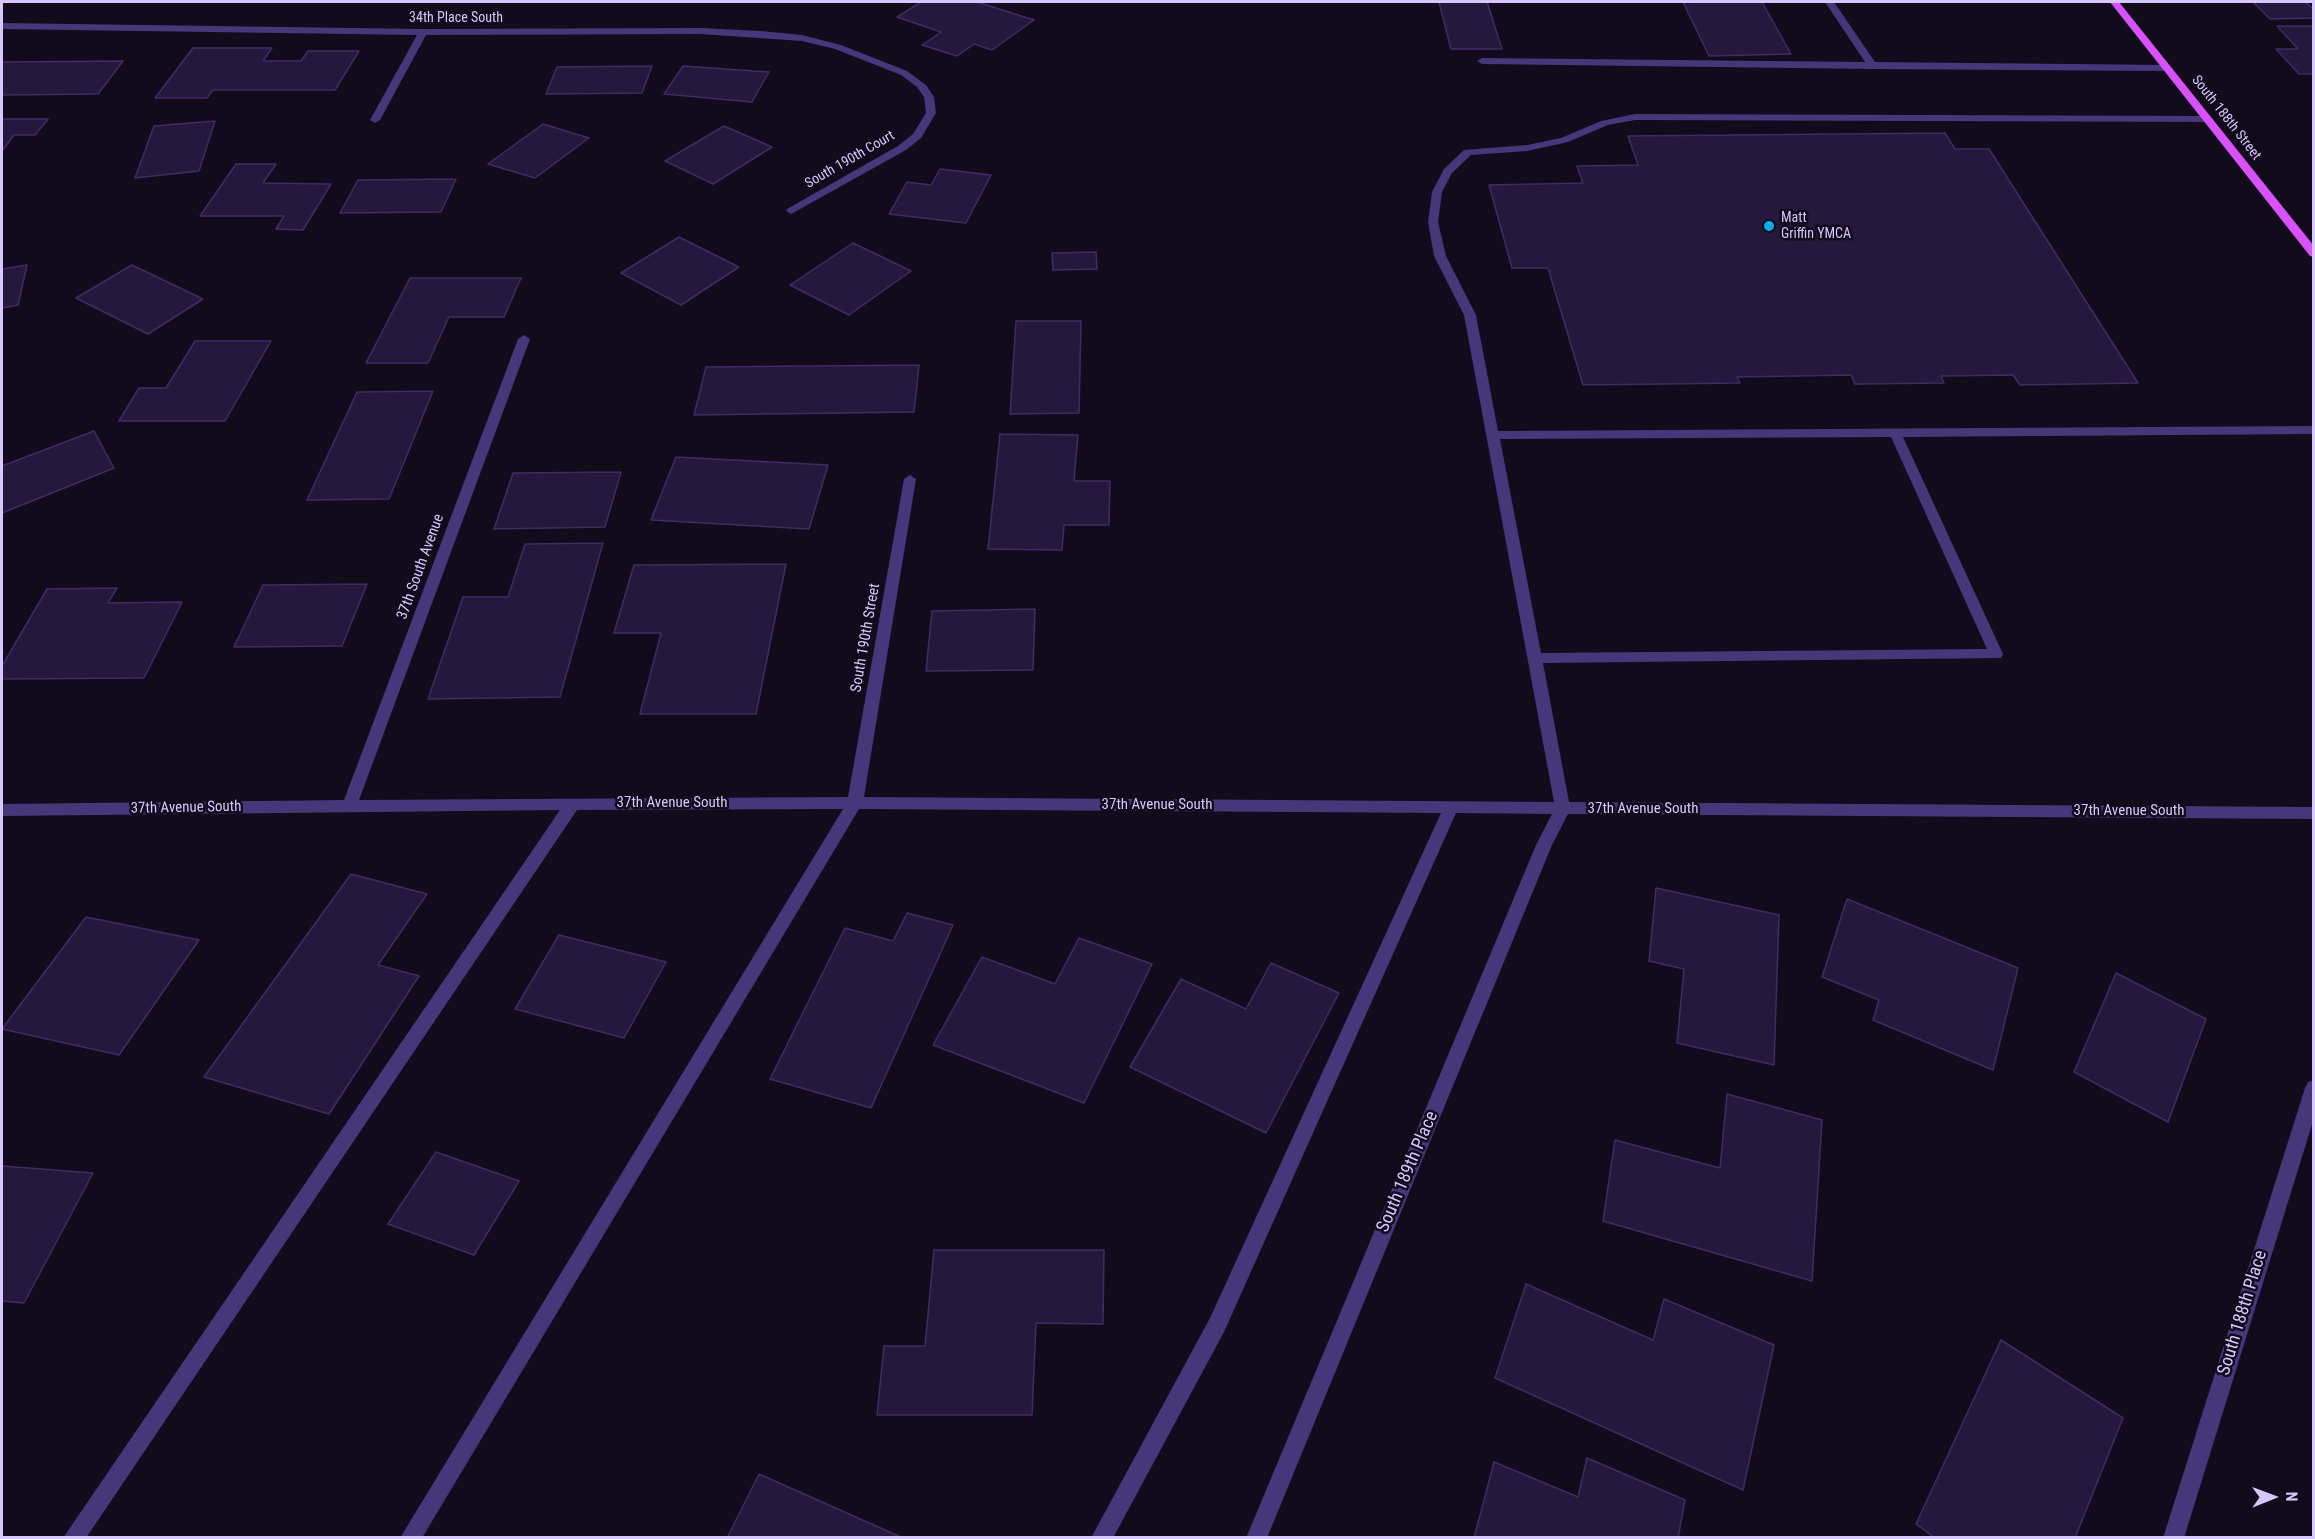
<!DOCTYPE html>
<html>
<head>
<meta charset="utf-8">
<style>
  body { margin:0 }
  #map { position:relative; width:2315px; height:1539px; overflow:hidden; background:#110b1c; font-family:"Roboto Condensed",sans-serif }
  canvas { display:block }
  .frame { position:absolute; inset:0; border:3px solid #d7c7fe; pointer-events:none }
  .north { position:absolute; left:2243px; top:1467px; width:60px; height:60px; -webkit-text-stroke:4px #110b1c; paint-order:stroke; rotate:89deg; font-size:16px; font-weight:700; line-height:24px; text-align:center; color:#d7c7fe }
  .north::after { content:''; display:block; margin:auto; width:21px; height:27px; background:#d7c7fe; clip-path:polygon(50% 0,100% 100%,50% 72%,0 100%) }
</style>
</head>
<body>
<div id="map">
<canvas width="2315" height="1539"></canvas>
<div class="frame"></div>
<div class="north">N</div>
</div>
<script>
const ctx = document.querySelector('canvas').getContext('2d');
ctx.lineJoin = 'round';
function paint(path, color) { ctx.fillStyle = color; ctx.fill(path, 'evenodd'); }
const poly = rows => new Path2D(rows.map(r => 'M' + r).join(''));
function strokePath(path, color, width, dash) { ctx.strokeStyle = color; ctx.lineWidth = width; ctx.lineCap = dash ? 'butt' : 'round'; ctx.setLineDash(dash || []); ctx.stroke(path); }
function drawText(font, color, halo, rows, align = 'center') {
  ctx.font = font + ' "Roboto Condensed",sans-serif'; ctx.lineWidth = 5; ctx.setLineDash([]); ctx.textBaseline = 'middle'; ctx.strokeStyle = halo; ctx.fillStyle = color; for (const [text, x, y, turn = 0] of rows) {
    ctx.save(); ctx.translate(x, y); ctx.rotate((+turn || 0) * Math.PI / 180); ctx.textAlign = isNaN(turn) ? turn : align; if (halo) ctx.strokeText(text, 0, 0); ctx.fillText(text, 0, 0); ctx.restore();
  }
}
const building = poly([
  [921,2,977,2,1034,20,992,50,974,44,957,56,922,45,941,32,897,17,921,2],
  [1439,2,1487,2,1502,49,1451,49,1439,2],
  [1683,2,1762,2,1791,54,1709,56,1683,2],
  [2253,2,2305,2,2314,10,2314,18,2270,19,2253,2],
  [2277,26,2314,26,2314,74,2299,74,2276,49,2298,49,2277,26],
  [193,48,272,48,263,61,301,61,308,51,359,51,335,90,213,90,207,98,155,98,193,48],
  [123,61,98,94,2,95,2,62,123,61],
  [652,66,642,93,546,94,557,67,652,66],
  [683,66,769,72,752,102,664,94,683,66],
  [2,119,48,119,35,135,14,135,2,151,2,119],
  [215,121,199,171,135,178,154,126,215,121],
  [543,124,589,138,535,178,488,164,543,124],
  [724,126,772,147,713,184,665,161,724,126],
  [1945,133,1955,149,1989,149,2138,383,2020,385,2013,375,1941,376,1944,383,1855,384,1851,375,1737,377,1740,383,1583,385,1548,268,1512,268,1489,185,1583,183,1577,166,1638,165,1628,136,1945,133],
  [236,164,276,164,263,183,331,184,303,230,276,229,284,216,200,216,236,164],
  [940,169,991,175,966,223,889,214,907,182,931,185,940,169],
  [456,179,441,212,340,213,358,180,456,179],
  [679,237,739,267,681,305,621,273,679,237],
  [853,243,911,271,849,315,790,285,853,243],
  [1096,252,1097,269,1053,270,1052,253,1096,252],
  [27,265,18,305,2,308,2,269,27,265],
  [132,265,203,299,148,334,76,298,132,265],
  [410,278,521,278,504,317,449,317,428,363,366,363,410,278],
  [1016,321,1081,321,1079,413,1010,414,1016,321],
  [195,341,271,341,225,421,119,421,139,388,166,388,195,341],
  [919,365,914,412,694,415,706,367,919,365],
  [433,391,389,499,307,500,357,392,433,391],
  [94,431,114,468,2,513,2,466,94,431],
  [1000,434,1078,435,1074,481,1110,481,1109,525,1064,525,1062,550,988,549,1000,434],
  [676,457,828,465,809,529,651,520,676,457],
  [621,472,605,527,494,529,513,473,621,472],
  [603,543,560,697,428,699,463,597,508,597,525,544,603,543],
  [786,564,756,714,640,714,661,633,614,633,634,565,786,564],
  [367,584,342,646,234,647,263,585,367,584],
  [117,588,108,603,182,602,144,678,2,679,2,666,47,589,117,588],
  [1035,609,1033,670,926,671,932,611,1035,609],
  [351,874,427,894,378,965,419,976,329,1114,204,1077,351,874],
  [1656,888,1779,915,1774,1065,1677,1043,1684,969,1649,961,1656,888],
  [1847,899,2018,968,1993,1070,1873,1020,1879,1000,1822,977,1847,899],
  [907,913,953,925,871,1108,770,1079,845,928,893,941,907,913],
  [86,917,199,940,119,1055,2,1029,86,917],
  [559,935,666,962,624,1038,515,1009,559,935],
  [1079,938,1152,964,1084,1103,933,1045,982,957,1055,984,1079,938],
  [1271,963,1339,993,1266,1133,1130,1067,1181,979,1246,1009,1271,963],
  [2116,973,2206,1019,2168,1122,2074,1072,2116,973],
  [1727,1094,1822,1120,1812,1281,1603,1221,1615,1140,1720,1168,1727,1094],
  [436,1152,519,1181,474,1255,388,1224,436,1152],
  [2,1166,93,1173,24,1303,2,1301,2,1166],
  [934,1250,1104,1250,1103,1324,1036,1323,1032,1415,877,1415,884,1346,925,1346,934,1250],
  [1526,1284,1653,1340,1664,1299,1774,1345,1743,1490,1495,1378,1526,1284],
  [2001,1340,2123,1418,2075,1538,1935,1538,1916,1524,2001,1340],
  [1587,1458,1685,1500,1678,1538,1474,1538,1494,1462,1578,1497,1587,1458],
  [759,1474,903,1538,727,1538,759,1474]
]);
paint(building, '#25183c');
strokePath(building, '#412b67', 1.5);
paint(poly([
  [1825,2,1834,2,1875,62,2168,65,2173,68,2168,71,1873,69,1482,64,1477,61,1482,58,1865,62,1825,2],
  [2,23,423,29,701,28,761,31,802,35,841,45,907,71,926,85,934,97,936,113,921,138,906,150,791,214,786,211,787,209,898,146,913,134,926,113,924,97,917,87,901,75,835,49,802,41,701,34,426,35,380,120,375,123,370,120,417,35,2,29,2,23],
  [1635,114,2208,116,2213,119,2208,122,1635,120,1608,125,1568,142,1527,151,1471,155,1452,173,1442,192,1438,222,1446,256,1476,315,1498,431,2314,426,2314,434,1903,437,2003,654,2001,658,1543,663,1569,802,2314,807,2314,819,1568,814,1552,845,1267,1538,1246,1538,1536,845,1552,814,1456,813,1224,1332,1113,1538,1091,1538,1210,1318,1441,813,859,809,422,1538,400,1538,843,809,577,810,86,1538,63,1538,560,810,2,816,2,804,344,800,518,339,524,335,530,339,359,800,848,797,904,479,910,475,916,479,864,797,1554,802,1464,315,1434,256,1428,222,1432,192,1444,169,1464,150,1527,145,1561,138,1601,121,1635,114],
  [1891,437,1987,649,1541,653,1500,439,1891,437],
  [2314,1080,2314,1118,2184,1538,2163,1538,2305,1088,2308,1082,2314,1080]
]), '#45377a');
paint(poly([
  [2110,2,2119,2,2314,246,2314,257,2310,256,2110,2]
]), '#d851fb');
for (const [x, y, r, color] of [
  [1769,226,6,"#06aeeb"]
]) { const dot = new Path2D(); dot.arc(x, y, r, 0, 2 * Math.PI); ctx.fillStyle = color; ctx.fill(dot); strokePath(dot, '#110b1c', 2); }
drawText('14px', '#d7c7fe', '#110b1c', [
  ["34th Place South",456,18],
  ["South 188th Street",2226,118,52],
  ["South 190th Court",850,160,-30]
]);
drawText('14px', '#d7c7fe', '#110b1c', [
  ["Matt",1781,218],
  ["Griffin YMCA",1781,234]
], 'left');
drawText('15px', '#d7c7fe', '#110b1c', [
  ["37th South Avenue",421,567,-70],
  ["South 190th Street",866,638,-80],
  ["37th Avenue South",672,803],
  ["37th Avenue South",1157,805],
  ["37th Avenue South",186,808,-1],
  ["37th Avenue South",1643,809],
  ["37th Avenue South",2129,811]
]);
drawText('18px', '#d7c7fe', '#110b1c', [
  ["South 189th Place",1408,1172,-67],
  ["South 188th Place",2243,1313,-73]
]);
</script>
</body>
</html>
